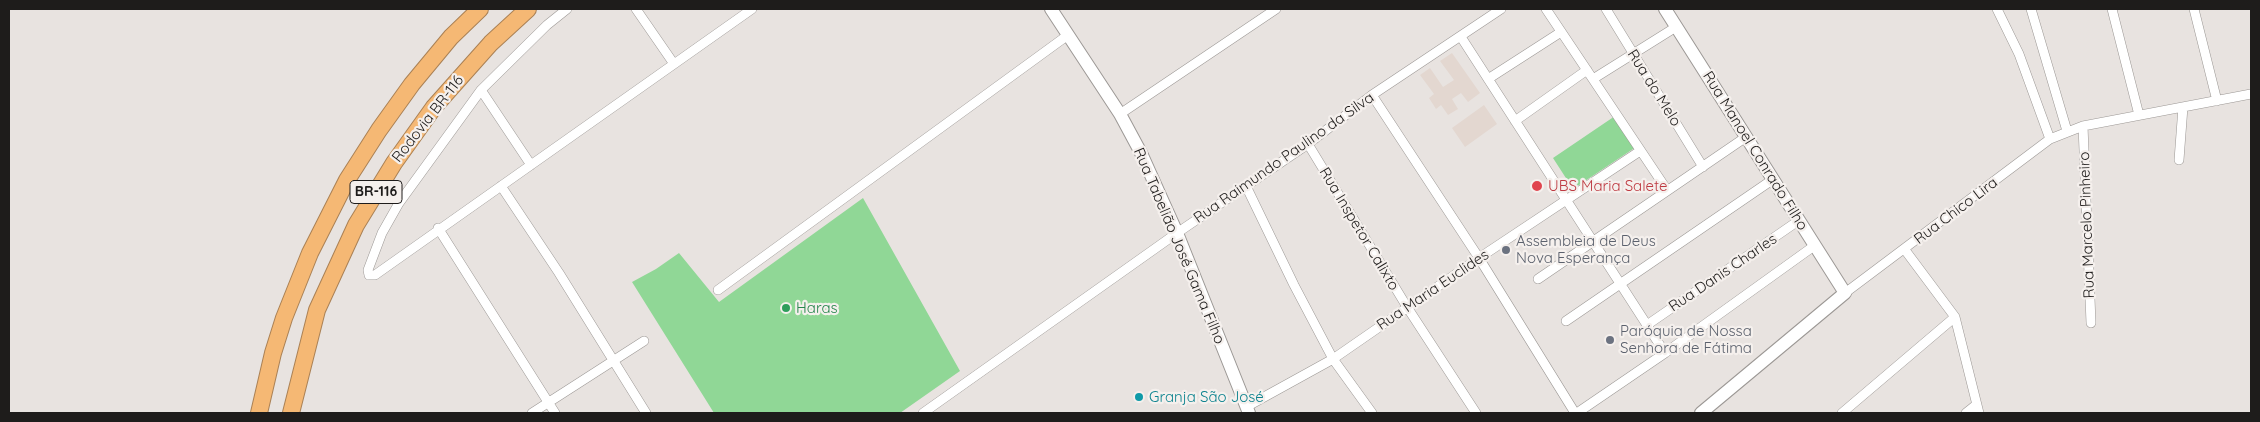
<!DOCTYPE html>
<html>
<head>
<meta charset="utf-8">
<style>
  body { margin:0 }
  #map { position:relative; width:2260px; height:422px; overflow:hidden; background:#e8e3e0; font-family:Quicksand,sans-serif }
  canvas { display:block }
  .frame { position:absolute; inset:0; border:10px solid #1e1c1b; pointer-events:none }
</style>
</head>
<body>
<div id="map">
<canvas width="2260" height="422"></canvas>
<div class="frame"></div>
</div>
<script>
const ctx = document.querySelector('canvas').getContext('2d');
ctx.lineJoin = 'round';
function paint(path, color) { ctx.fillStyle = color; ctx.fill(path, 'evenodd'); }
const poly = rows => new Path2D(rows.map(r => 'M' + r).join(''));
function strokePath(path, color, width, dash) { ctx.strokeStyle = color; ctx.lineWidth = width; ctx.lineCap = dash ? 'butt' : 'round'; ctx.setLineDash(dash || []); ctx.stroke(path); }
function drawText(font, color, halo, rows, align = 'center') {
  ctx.font = font + ' Quicksand,sans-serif'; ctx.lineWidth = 4.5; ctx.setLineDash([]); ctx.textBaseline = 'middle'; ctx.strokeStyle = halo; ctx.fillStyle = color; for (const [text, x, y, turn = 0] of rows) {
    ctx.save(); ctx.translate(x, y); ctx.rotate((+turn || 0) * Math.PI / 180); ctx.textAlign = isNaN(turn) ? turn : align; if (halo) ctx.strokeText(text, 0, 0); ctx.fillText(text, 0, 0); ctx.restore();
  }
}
paint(poly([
  [1452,53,1480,93,1468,102,1461,93,1452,99,1458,109,1448,115,1441,105,1436,109,1429,98,1434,94,1420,75,1430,68,1443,87,1454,80,1440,61],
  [1484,105,1497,124,1465,147,1452,128]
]), '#e3d7d0');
paint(poly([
  [1615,116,1636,147,1573,189,1553,158],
  [863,198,960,371,900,413,714,413,632,282,656,269,679,253,719,302]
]), '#90d796');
const street = poly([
  [567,9,547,25,481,90,399,203,382,233,368,270,369,275,375,275,752,9],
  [636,9,674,64],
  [1546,9,1667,190],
  [1606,9,1703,167],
  [1997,9,2019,54,2050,139],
  [2031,9,2067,131],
  [2112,9,2139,115],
  [2194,9,2217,101],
  [1461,37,1665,353],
  [1488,79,1561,32],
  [1593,79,1676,27],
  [481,90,531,165],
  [1372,95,1479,258,1575,413],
  [1120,114,1276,9],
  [1515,121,1587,70],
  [2083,126,2091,323],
  [1308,144,1407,307,1476,413],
  [2179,160,2183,107],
  [501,186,559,273,646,413],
  [1246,186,1294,285,1333,359,1372,413],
  [438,228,555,413],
  [1905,250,1955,317,1979,413],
  [1538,279,1746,137],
  [718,290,1068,35],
  [1845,293,2050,139,2083,126,2251,94],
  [1566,321,1772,180],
  [1647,325,1798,221],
  [1246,407,1333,359,1479,258,1640,151],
  [532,413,644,341],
  [923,413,1177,233,1308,144,1372,95,1501,9],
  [1577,413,1665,353,1814,246],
  [1842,413,1955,317],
  [1966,413,1976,405]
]);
const secondary = poly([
  [1051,9,1120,114,1141,153,1177,233,1249,413],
  [1665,9,1845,293,1701,413]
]);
const highway = poly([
  [259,413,273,353,284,318,310,253,347,180,379,130,412,84,451,37,480,9],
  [291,413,317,310,356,225,394,163,434,107,491,43,528,9]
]);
strokePath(street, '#9c9895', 10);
strokePath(secondary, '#9c9895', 14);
strokePath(highway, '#aa8155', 18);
strokePath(street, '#fff', 9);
strokePath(secondary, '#fff', 12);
strokePath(highway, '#f5b874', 16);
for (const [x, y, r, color] of [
  [1537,186,6,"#e0444e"],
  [1506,250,5,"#6b7280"],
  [786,308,5,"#2e9e5b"],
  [1610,340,5,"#6b7280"],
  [1139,397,5,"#0f9aa8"]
]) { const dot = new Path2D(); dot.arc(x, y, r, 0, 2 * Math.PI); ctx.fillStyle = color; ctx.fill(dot); strokePath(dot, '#f5f0ed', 2); }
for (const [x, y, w] of [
  [376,192,52]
]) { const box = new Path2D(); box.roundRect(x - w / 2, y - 11.5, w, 23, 4); ctx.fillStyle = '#f5f0ed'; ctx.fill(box); strokePath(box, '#1e1c1b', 1); }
drawText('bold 14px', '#1e1c1b', null, [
  ["BR-116",376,192]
]);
drawText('15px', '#1e1c1b', '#f5f0ed', [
  ["Rua do Melo",1654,88,58],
  ["Rodovia BR-116",428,119,-52],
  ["Rua Manoel Conrado Filho",1755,151,58],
  ["Rua Raimundo Paulino da Silva",1284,158,-35],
  ["Rua Chico Lira",1956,211,-37],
  ["Rua Marcelo Pinheiro",2087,225,-92],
  ["Rua Inspetor Calixto",1359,229,59],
  ["Rua Tabelião José Gama Filho",1179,246,67],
  ["Rua Danis Charles",1723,273,-34],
  ["Rua Maria Euclides",1433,290,-34]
]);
drawText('15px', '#be3a42', '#f5f0ed', [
  ["UBS Maria Salete",1548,186]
], 'left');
drawText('15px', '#5b616d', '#f5f0ed', [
  ["Assembleia de Deus",1516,241],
  ["Nova Esperança",1516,258],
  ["Paróquia de Nossa",1620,331],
  ["Senhora de Fátima",1620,348]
], 'left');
drawText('15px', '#27864d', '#f5f0ed', [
  ["Haras",796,308]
], 'left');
drawText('15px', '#0d838f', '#f5f0ed', [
  ["Granja São José",1149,397]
], 'left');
</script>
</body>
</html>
